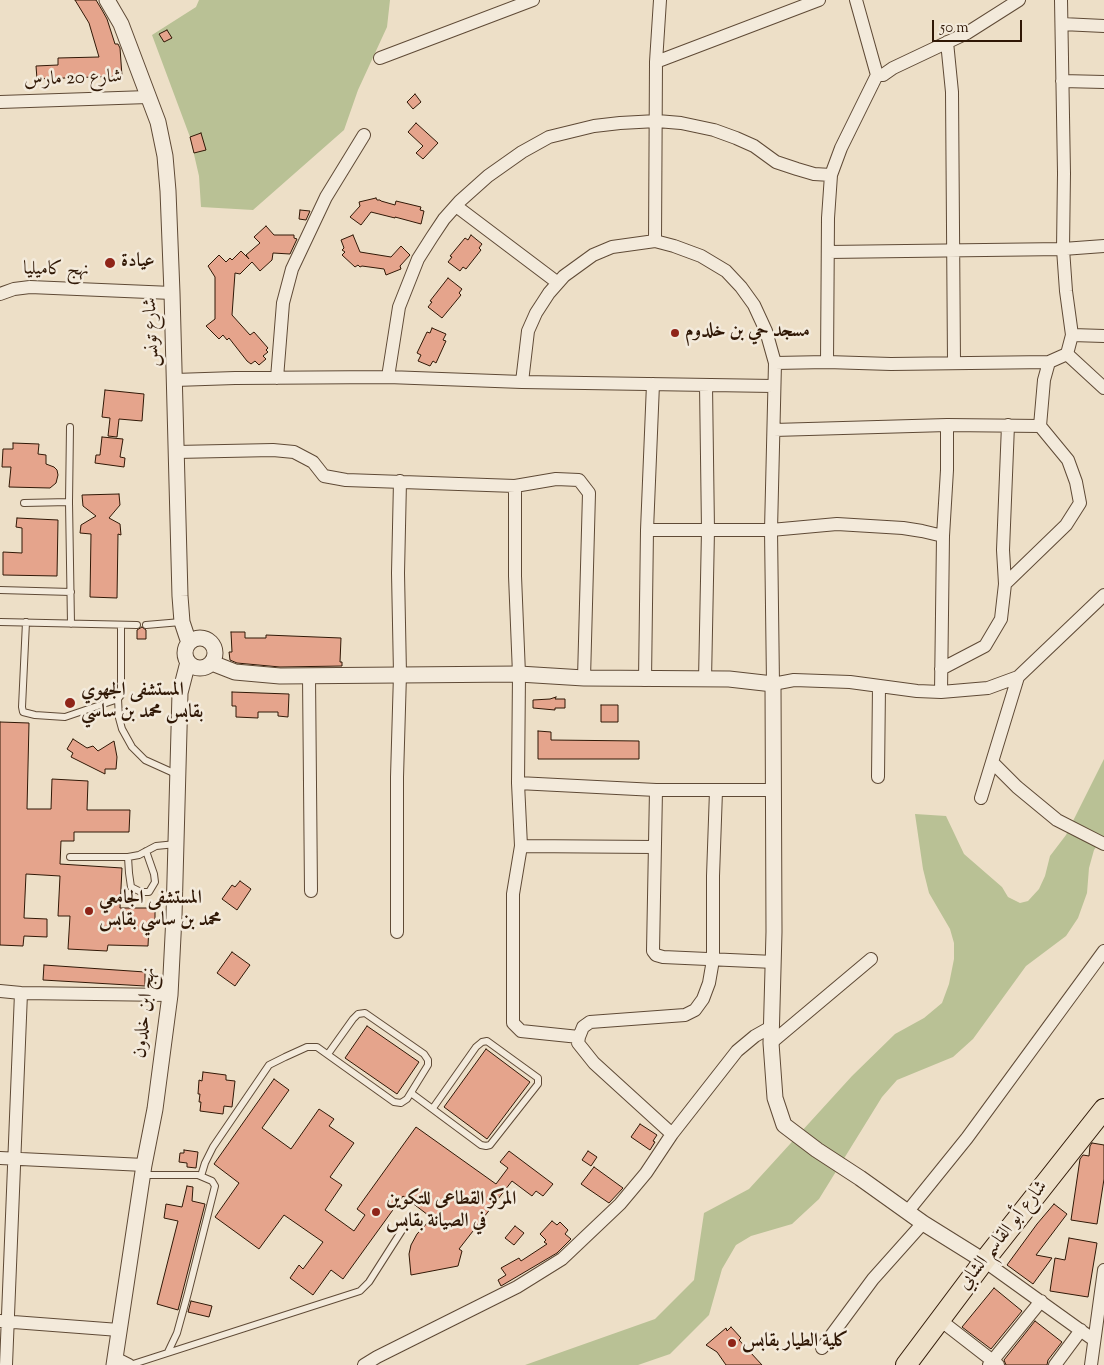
<!DOCTYPE html>
<html>
<head>
<meta charset="utf-8">
<style>
  body { margin:0 }
  #map { position:relative; width:1104px; height:1365px; overflow:hidden; background:#eddfc7; font-family:"Sorts Mill Goudy",serif }
  canvas { display:block }
  .scale { position:absolute; left:932px; top:20px; width:90px; height:22px; box-sizing:border-box; border:2px solid #301806; border-top:0; padding-left:6px; font-size:15px; line-height:18px; white-space:nowrap; color:#301806; -webkit-text-stroke:4px #f3eadb; paint-order:stroke }
</style>
</head>
<body>
<div id="map">
<canvas width="1104" height="1365"></canvas>
<div class="scale">50 m</div>
</div>
<script>
const ctx = document.querySelector('canvas').getContext('2d');
ctx.lineJoin = 'round';
function paint(path, color) { ctx.fillStyle = color; ctx.fill(path, 'evenodd'); }
const poly = rows => new Path2D(rows.map(r => 'M' + r).join(''));
function strokePath(path, color, width, dash) { ctx.strokeStyle = color; ctx.lineWidth = width; ctx.lineCap = dash ? 'butt' : 'round'; ctx.setLineDash(dash || []); ctx.stroke(path); }
function drawText(font, color, halo, rows, align = 'center') {
  ctx.font = font + ' "Sorts Mill Goudy",Amiri,serif'; ctx.lineWidth = 5; ctx.setLineDash([]); ctx.textBaseline = 'middle'; ctx.strokeStyle = halo; ctx.fillStyle = color; for (const [text, x, y, turn = 0] of rows) {
    ctx.save(); ctx.translate(x, y); ctx.rotate((+turn || 0) * Math.PI / 180); ctx.textAlign = isNaN(turn) ? turn : align; if (halo) ctx.strokeText(text, 0, 0); ctx.fillText(text, 0, 0); ctx.restore();
  }
}
paint(poly([
  [199,0,390,0,387,27,358,90,344,130,253,210,201,207,199,176,190,137,152,35,196,7],
  [1104,759,1104,836,1094,850,1089,868,1087,893,1078,918,1066,936,1026,966,973,1039,953,1057,897,1080,882,1097,819,1199,792,1224,751,1236,736,1245,722,1269,709,1315,670,1354,638,1365,525,1365,655,1319,694,1280,704,1213,749,1189,852,1076,895,1034,924,1018,942,1003,949,984,954,959,954,943,950,929,929,893,923,869,915,814,946,816,964,854,1002,887,1008,897,1020,903,1028,901,1039,889,1045,876,1050,856,1066,835]
]), '#b9c195');
const building = poly([
  [75,0,96,0,102,10,107,19,115,44,118,44,120,48,122,76,37,79,36,66,58,65,58,58,99,57,89,23,75,0],
  [167,30,172,38,164,42,159,34,167,30],
  [415,94,421,102,413,109,407,102,415,94],
  [416,123,438,143,423,159,416,153,423,146,408,132,416,123],
  [201,133,206,150,194,153,190,137,201,133],
  [376,198,377,200,380,200,381,201,395,205,396,201,421,207,420,210,424,211,421,224,395,217,395,218,371,212,361,225,350,217,360,206,359,202,376,198],
  [300,210,310,211,306,220,299,219,300,210],
  [266,226,274,235,294,235,294,238,297,239,290,254,273,253,272,260,260,271,252,262,240,274,235,273,232,315,250,335,254,332,268,348,266,350,268,352,263,356,266,359,259,365,255,361,251,364,247,361,229,338,227,340,223,335,219,339,206,326,215,319,215,277,208,266,219,255,226,262,230,258,232,260,241,251,249,259,246,255,260,243,254,237,266,226],
  [353,235,360,252,391,257,401,246,410,255,400,266,401,269,386,275,384,269,362,266,360,267,358,265,355,267,342,255,345,252,342,250,344,248,341,240,353,235],
  [471,235,482,244,479,248,481,250,466,269,463,267,460,271,448,262,452,257,450,256,465,238,468,240,471,235],
  [448,278,462,289,459,293,461,295,442,318,428,307,432,302,430,301,448,278],
  [432,328,446,334,443,340,446,341,436,363,433,361,430,366,418,361,421,355,417,353,427,332,430,333,432,328],
  [105,390,144,394,142,421,119,419,117,437,108,436,110,418,102,417,105,390],
  [102,437,123,439,120,457,125,458,124,467,95,463,96,455,100,455,102,437],
  [13,443,39,444,38,454,46,455,46,464,54,467,57,470,58,475,56,483,50,488,9,487,11,467,2,467,3,449,13,449,13,443],
  [119,494,120,505,109,518,120,524,121,535,118,534,117,598,90,597,91,534,80,533,81,525,96,516,83,506,82,495,119,494],
  [17,518,58,520,57,576,3,575,3,552,22,553,22,528,16,527,17,518],
  [142,627,146,630,146,639,137,639,137,630,142,627],
  [231,632,245,632,245,638,266,638,266,635,341,638,340,662,342,662,342,666,280,667,237,663,230,660,229,652,232,652,231,632],
  [232,692,289,694,288,717,278,716,278,712,258,712,258,718,236,717,236,706,232,706,232,692],
  [556,697,555,699,565,699,565,708,555,708,555,710,533,708,533,700,550,699,556,697],
  [601,705,618,705,618,722,601,722,601,705],
  [0,722,29,723,27,809,51,809,52,779,88,781,87,810,130,810,129,832,74,832,74,841,61,841,60,864,122,868,120,908,155,908,155,925,149,925,148,946,108,945,107,951,68,949,70,916,58,916,60,876,26,874,24,918,47,919,47,937,24,936,23,946,0,945,0,722],
  [538,731,551,732,551,740,639,741,639,759,538,759,538,731],
  [73,739,87,748,93,746,98,751,114,741,117,757,116,769,105,769,105,774,71,757,73,753,67,749,73,739],
  [240,881,251,889,237,910,222,899,232,885,235,887,240,881],
  [232,952,250,965,235,986,217,973,232,952],
  [44,965,145,972,145,986,43,980,44,965],
  [367,1026,419,1062,397,1094,345,1058,367,1026],
  [486,1049,530,1082,487,1139,444,1107,486,1049],
  [203,1072,226,1075,226,1080,235,1081,232,1107,224,1106,223,1114,200,1111,201,1102,199,1102,200,1094,198,1094,199,1080,202,1081,203,1072],
  [274,1079,289,1090,262,1128,291,1149,319,1109,334,1119,329,1126,354,1143,330,1177,342,1185,325,1210,354,1231,365,1215,357,1209,416,1127,496,1184,508,1168,500,1162,509,1151,553,1184,543,1196,536,1191,532,1196,512,1181,459,1249,462,1251,458,1266,411,1275,409,1254,411,1245,417,1234,432,1218,403,1196,343,1279,331,1270,313,1295,290,1278,299,1265,303,1269,323,1242,284,1215,259,1249,215,1217,239,1183,214,1164,274,1079],
  [640,1124,657,1135,653,1141,655,1142,650,1150,631,1137,640,1124],
  [1092,1143,1104,1145,1104,1179,1097,1224,1071,1220,1080,1159,1083,1155,1089,1156,1090,1146,1092,1143],
  [184,1150,198,1152,196,1168,187,1167,187,1163,179,1162,180,1153,184,1153,184,1150],
  [588,1151,597,1157,591,1166,582,1160,588,1151],
  [594,1167,623,1188,609,1203,581,1184,594,1167],
  [187,1186,193,1187,192,1201,205,1204,178,1310,157,1304,178,1221,164,1218,166,1204,182,1207,187,1186],
  [1054,1204,1067,1214,1036,1255,1052,1258,1033,1284,1007,1265,1037,1224,1054,1204],
  [552,1221,557,1225,560,1222,568,1230,565,1234,571,1239,557,1253,501,1286,498,1280,506,1275,501,1268,519,1258,521,1261,547,1244,544,1242,546,1240,540,1234,552,1221],
  [515,1226,524,1233,514,1245,505,1238,515,1226],
  [1069,1238,1097,1243,1088,1297,1050,1291,1055,1258,1065,1260,1069,1238],
  [994,1288,1022,1311,991,1349,962,1327,994,1288],
  [191,1301,212,1306,209,1317,188,1312,191,1301],
  [1035,1321,1062,1342,1048,1360,1047,1365,1006,1365,1004,1360,1035,1321],
  [731,1327,741,1338,739,1340,762,1365,726,1365,717,1352,706,1345,726,1328,727,1331,731,1327]
]);
paint(building, '#e5a48c');
strokePath(building, '#301806', 1);
const service = poly([
  [70,427,69,502,71,624],
  [24,503,69,502],
  [0,590,71,592],
  [0,622,137,625],
  [26,622,22,707,23,712,35,715,65,717,118,699,121,695,121,625],
  [146,625,181,622],
  [118,699,119,718,122,729,132,747,145,760,176,774],
  [70,857,128,857,139,855,156,846,176,844],
  [128,857,129,873,131,887,141,892,149,892,155,882,154,874,146,851],
  [411,1093,481,1145,486,1146,490,1145,538,1084,538,1078,487,1041,482,1042,476,1047,433,1108],
  [143,1175,198,1175,212,1181,215,1186,188,1293,177,1333,168,1352],
  [201,1176,205,1163,213,1147,269,1065,285,1057,307,1047,317,1047,394,1102,401,1103,407,1099,428,1065,428,1060,424,1054,365,1013,358,1014,353,1019,328,1054],
  [130,1365,360,1291,369,1282,406,1224]
]);
const minor = poly([
  [1061,0,1064,173,1063,249,1066,291,1072,335,1067,354],
  [1062,24,1104,26],
  [947,42,952,92,954,362],
  [380,58,533,0],
  [656,62,819,0],
  [877,75,883,75,893,68,967,33,1019,0],
  [1062,81,1104,82],
  [0,102,148,97],
  [456,206,558,283],
  [655,241,656,62,660,0],
  [828,252,1063,249,1104,246],
  [0,294,14,289,30,287,172,293],
  [1072,335,1104,336],
  [1067,354,1104,388],
  [827,362,828,218,831,175,841,148,877,75,856,0],
  [775,363,827,362,891,364,1049,362,1067,354],
  [388,377,399,307,418,259,432,237,444,219,460,201,488,176,522,152,549,137,594,126,620,123,657,121,681,123,714,130,736,138,754,146,776,162,797,169,814,174,831,175],
  [277,378,283,303,292,269,326,197,364,135],
  [175,380,235,378,388,377,522,382,773,386],
  [522,382,528,331,536,313,549,293,564,276,593,255,612,247,655,241,674,246,701,256,726,271,741,287,754,305,766,331,775,363,771,530,773,684,794,680,850,682,917,691,941,692,988,688,1018,677,1104,595],
  [774,430,947,425,1040,426],
  [176,452,273,450,294,452,313,462,324,476,346,480,515,486,556,479,579,480,589,493,584,678],
  [515,486,515,576,519,674,518,783,521,846,513,894,513,1023,521,1031,579,1037],
  [647,530,771,530,837,524,903,528,922,531,943,536,947,470,947,425],
  [1005,584,1066,525,1080,503,1076,482,1068,460,1040,426,1044,380,1049,362],
  [941,669,985,646,1001,619,1005,584,1003,550,1008,425],
  [309,676,311,891],
  [645,680,647,530,653,384],
  [705,680,708,530,706,385],
  [941,692,943,536],
  [992,762,1017,787,1057,820,1104,844],
  [878,777,879,686],
  [518,783,656,790,773,790],
  [656,790,653,951,656,955,663,957,774,962],
  [981,798,1018,677],
  [521,846,654,847],
  [397,932,397,777,400,674,398,573,400,481],
  [0,991,21,993,170,995],
  [771,1043,871,959],
  [672,1134,594,1063,578,1043,579,1037,583,1027,590,1022,685,1015,695,1010,703,999,709,983,713,960,713,876,716,791],
  [0,1158,144,1165],
  [908,1211,967,1138,1104,951],
  [984,1261,1094,1340],
  [940,1320,998,1365],
  [0,1321,119,1330],
  [822,1348,873,1279,923,1223],
  [115,1358,129,1365],
  [6,1365,21,993],
  [364,1365,377,1357,517,1287,562,1259,620,1204,646,1173,672,1134,737,1051,755,1036,771,1027],
  [989,1365,1041,1301],
  [1055,1365,1081,1330],
  [1091,1365,1104,1270]
]);
const tertiary = poly([
  [107,0,121,24,158,122,165,156,168,191,172,293,180,596,182,622,189,643],
  '185 653a15 15 0 1 1 30 0a15 15 0 1 1-30 0Z',
  [212,663,235,672,280,676,519,674,584,678,729,679,773,684,774,932,771,1043,775,1098,784,1125,817,1150,860,1178,923,1223,984,1261],
  [114,1365,144,1165,155,1109,170,995,174,916,180,693,188,662]
]);
const primary = poly([
  [906,1365,984,1261,1104,1109]
]);
strokePath(service, '#5f4a36', 8);
strokePath(minor, '#5f4a36', 14);
strokePath(tertiary, '#5f4a36', 17);
strokePath(primary, '#301806', 22);
strokePath(service, '#f3eadb', 6);
strokePath(minor, '#f3eadb', 12);
strokePath(tertiary, '#f3eadb', 15);
strokePath(primary, '#eddfc7', 20);
for (const [x, y, r, color] of [
  [110,263,6,"#8f2418"],
  [675,333,5,"#8f2418"],
  [70,703,6,"#8f2418"],
  [89,911,5,"#8f2418"],
  [376,1212,5,"#8f2418"],
  [732,1343,5,"#8f2418"]
]) { const dot = new Path2D(); dot.arc(x, y, r, 0, 2 * Math.PI); ctx.fillStyle = color; ctx.fill(dot); strokePath(dot, '#f3eadb', 2); }
drawText('19px', '#301806', '#f3eadb', [
  ["شارع 20 مارس",73,80,-2],
  ["نهج كاميليا",56,271,1],
  ["شارع تونس",153,332,-92],
  ["نهج ابن خلدون",146,1013,-84],
  ["شارع أبو القاسم الشابي",1004,1236,-52]
]);
drawText('bold 19px', '#301806', '#f3eadb', [
  ["عيادة",121,263],
  ["مسجد حي بن خلدوم",685,333],
  ["المستشفى الجهوي",81,692],
  ["بقابس محمد بن ساسي",81,714],
  ["المستشفى الجامعي",99,900],
  ["محمد بن ساسي بقابس",99,922],
  ["المركز القطاعى للتكوين",386,1201],
  ["في الصيانة بقابس",386,1223],
  ["كلية الطيار بقابس",742,1343]
], 'left');
</script>
</body>
</html>
